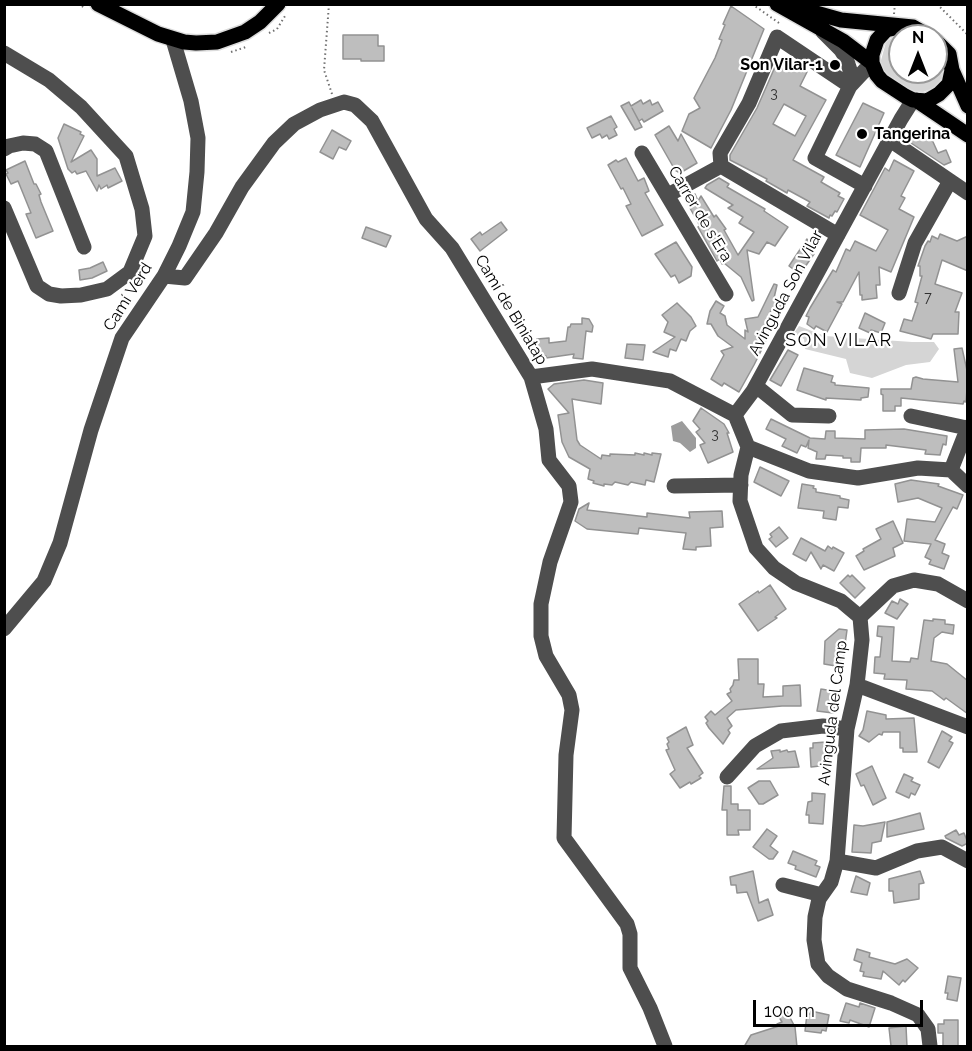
<!DOCTYPE html>
<html>
<head>
<meta charset="utf-8">
<style>
  body { margin:0 }
  #map { position:relative; width:972px; height:1051px; overflow:hidden; background:#fff; font-family:Raleway,sans-serif }
  canvas { display:block }
  .frame { position:absolute; inset:0; border:6px solid #000; pointer-events:none }
  .north { position:absolute; left:888px; top:24px; width:60px; height:60px; box-sizing:border-box; background:#fff; border:2px solid #999; border-radius:50%; rotate:0deg; font-size:16px; font-weight:700; line-height:24px; text-align:center; color:#000 }
  .north::after { content:''; display:block; margin:auto; width:21px; height:27px; background:#000; clip-path:polygon(50% 0,100% 100%,50% 72%,0 100%) }
  .scale { position:absolute; left:753px; top:1000px; width:170px; height:27px; box-sizing:border-box; border:3px solid #000; border-top:0; padding-left:8px; font-size:18px; line-height:21px; white-space:nowrap; color:#000; -webkit-text-stroke:4px #fff; paint-order:stroke }
</style>
</head>
<body>
<div id="map">
<canvas width="972" height="1051"></canvas>
<div class="frame"></div>
<div class="north">N</div>
<div class="scale">100 m</div>
</div>
<script>
const ctx = document.querySelector('canvas').getContext('2d');
ctx.lineJoin = 'round';
function paint(path, color) { ctx.fillStyle = color; ctx.fill(path, 'evenodd'); }
const poly = rows => new Path2D(rows.map(r => 'M' + r).join(''));
function strokePath(path, color, width, dash) { ctx.strokeStyle = color; ctx.lineWidth = width; ctx.lineCap = dash ? 'butt' : 'round'; ctx.setLineDash(dash || []); ctx.stroke(path); }
function drawText(font, color, halo, rows, align = 'center') {
  ctx.font = font + ' Raleway,sans-serif'; ctx.lineWidth = 4.5; ctx.setLineDash([]); ctx.textBaseline = 'middle'; ctx.strokeStyle = halo; ctx.fillStyle = color; for (const [text, x, y, turn = 0] of rows) {
    ctx.save(); ctx.translate(x, y); ctx.rotate((+turn || 0) * Math.PI / 180); ctx.textAlign = isNaN(turn) ? turn : align; if (halo) ctx.strokeText(text, 0, 0); ctx.fillText(text, 0, 0); ctx.restore();
  }
}
paint(poly([
  [908,32,916,36,900,36,900,72,936,72,936,50,941,54,942,78,934,88,923,92,912,91,885,74,880,64,886,42,896,35],
  [799,326,825,336,912,342,934,342,939,349,930,362,906,365,872,378,850,373,846,359,805,349,804,339,794,333]
]), '#d5d5d5');
paint(poly([
  [682,421,696,438,696,448,690,452,680,443,673,441,671,426]
]), '#9c9c9c');
const building = poly([
  [731,6,764,29,731,110,711,148,682,131,689,114,700,108,694,98,715,58,722,40,719,39,725,25,723,24,731,6],
  [343,35,378,35,378,46,384,46,384,61,361,61,361,59,343,59,343,35],
  [778,60,790,66,792,63,807,72,800,86,826,100,793,160,824,177,821,182,840,193,838,196,844,199,837,212,835,211,832,216,830,215,829,218,807,206,810,202,788,190,787,193,766,181,767,179,730,160,730,155,757,108,778,60],
  [784,104,806,116,795,136,773,124,784,104],
  [641,100,643,104,650,100,652,105,658,102,663,111,644,122,642,119,639,121,632,108,642,127,635,130,621,106,629,102,631,106,641,100],
  [863,103,884,113,860,167,836,155,863,103],
  [611,116,617,127,614,129,617,135,609,139,607,135,602,138,600,134,592,138,587,128,611,116],
  [64,124,81,132,80,134,84,136,71,162,91,150,97,159,97,176,115,168,122,181,108,188,107,185,101,189,99,185,97,191,86,171,77,174,75,171,72,173,68,169,58,138,64,124],
  [669,126,678,141,681,134,697,163,680,173,675,170,655,135,669,126],
  [907,129,920,137,929,133,938,153,946,150,951,162,944,165,908,141,904,137,907,129],
  [332,130,351,141,346,150,339,147,333,159,320,152,332,130],
  [626,158,638,181,644,178,649,191,645,193,663,225,642,236,626,206,631,204,623,188,621,189,608,165,616,160,618,162,626,158],
  [894,160,914,171,901,196,905,198,899,209,914,217,891,272,879,267,880,285,876,285,877,298,862,300,862,295,860,295,859,272,843,302,837,302,842,304,827,332,816,326,814,329,807,324,809,317,806,316,810,308,833,270,836,272,846,249,850,251,855,241,876,251,888,230,860,215,885,168,889,171,894,160],
  [25,161,34,184,36,184,41,194,39,195,41,202,53,231,36,238,26,214,31,213,18,181,11,184,6,174,8,173,6,170,25,161],
  [719,178,729,184,727,187,765,209,764,211,788,227,775,246,767,242,759,254,747,250,754,300,752,301,741,277,724,263,722,264,720,259,717,261,698,227,700,226,686,201,695,194,698,201,701,196,714,217,716,215,726,229,724,230,738,255,754,232,739,223,743,217,728,208,733,205,705,188,707,185,719,178],
  [501,222,507,230,480,251,471,239,480,232,482,235,501,222],
  [366,227,391,236,386,247,362,238,366,227],
  [940,234,957,241,968,236,968,271,942,260,935,284,962,293,955,312,959,312,958,334,933,334,931,339,900,331,904,319,912,321,918,303,915,302,922,276,920,276,920,266,918,266,925,246,928,241,930,242,932,236,938,239,940,234],
  [807,239,814,254,800,274,789,266,807,239],
  [676,242,692,267,691,276,679,283,675,275,671,277,655,254,676,242],
  [103,262,107,271,92,278,80,280,79,270,90,268,103,262],
  [774,284,777,285,774,298,782,302,777,314,771,310,765,332,768,333,765,343,754,365,739,392,724,383,722,386,711,379,724,355,721,351,733,347,718,336,711,324,707,324,710,311,716,301,724,306,720,313,725,316,727,325,745,339,745,330,748,332,745,319,758,317,774,284],
  [677,303,691,317,696,326,690,331,686,341,681,339,676,351,670,349,668,357,653,352,675,337,664,332,668,322,662,315,677,303],
  [865,313,885,323,881,333,871,330,870,333,859,328,865,313],
  [582,318,589,319,593,326,592,332,586,331,583,359,573,358,574,354,546,358,546,356,539,356,537,339,549,338,549,343,566,341,568,327,570,327,571,324,582,324,582,318],
  [627,344,645,345,643,360,625,358,627,344],
  [962,348,968,375,966,402,964,401,963,404,901,398,901,406,895,406,895,411,883,411,883,395,881,394,881,389,911,389,913,378,916,377,923,379,958,382,954,349,962,348],
  [788,350,798,355,781,386,770,380,788,350],
  [804,368,833,376,831,382,835,383,835,385,869,388,868,397,861,398,861,400,826,398,826,400,797,390,804,368],
  [584,380,603,383,601,404,572,399,577,440,580,445,601,459,602,455,610,456,610,454,635,455,635,453,644,455,644,453,652,455,652,453,661,454,654,482,646,480,645,485,631,482,628,485,615,482,612,485,604,484,604,486,593,483,594,481,588,479,590,469,569,457,562,442,558,415,569,413,548,389,554,384,584,380],
  [701,408,724,424,729,433,727,433,733,452,708,463,700,445,705,443,696,432,700,429,693,421,701,408],
  [771,419,810,438,825,439,826,431,835,431,835,438,865,439,865,430,904,429,947,436,946,445,943,444,940,455,925,454,926,450,886,445,886,448,861,448,860,462,851,462,851,458,843,458,843,456,826,455,825,459,816,459,817,452,808,448,809,440,806,447,801,445,797,453,782,446,786,439,766,429,771,419],
  [760,467,789,481,781,496,754,482,760,467],
  [911,480,939,484,938,486,963,495,957,509,953,507,935,540,945,544,942,553,949,556,944,569,929,564,931,560,925,557,931,544,904,541,907,519,935,522,942,508,918,498,898,502,895,484,911,480],
  [802,484,814,486,813,488,816,489,816,492,840,496,840,498,849,500,848,508,838,507,836,520,823,518,824,511,798,508,802,484],
  [589,503,587,510,647,517,647,513,690,518,689,512,722,511,723,527,710,528,711,546,696,547,696,550,683,549,686,533,639,528,638,534,587,529,575,521,579,509,589,503],
  [893,521,903,543,893,548,895,556,864,570,856,556,864,551,863,549,881,539,876,529,893,521],
  [779,527,788,538,776,547,769,539,772,537,770,534,779,527],
  [801,538,825,551,828,546,832,549,833,547,844,553,834,571,823,565,821,569,811,552,806,561,793,554,801,538],
  [848,575,850,577,852,575,865,588,855,598,840,583,848,575],
  [770,585,786,609,775,617,777,618,758,631,739,604,758,591,759,593,770,585],
  [900,599,908,604,897,619,885,613,892,601,898,604,900,599],
  [933,619,945,620,945,624,954,625,953,634,942,632,934,638,931,661,947,664,968,681,968,714,946,698,944,700,932,691,906,689,907,680,884,679,885,674,874,673,875,657,880,657,882,637,877,636,878,626,894,627,892,661,910,662,911,658,918,659,924,620,933,621,933,619],
  [839,629,847,630,842,667,824,664,825,641,839,629],
  [738,659,758,659,758,684,764,684,763,697,783,696,783,686,800,685,801,706,782,706,736,710,727,718,732,726,728,730,730,733,723,744,709,728,706,723,708,721,705,717,711,711,715,715,732,701,727,694,731,692,730,689,733,685,734,680,739,680,738,659],
  [821,689,833,691,830,703,835,704,833,713,817,711,821,689],
  [867,711,886,715,886,719,914,718,917,752,903,752,903,748,900,748,900,732,883,732,882,735,879,734,869,742,859,736,863,730,867,711],
  [686,727,693,745,687,748,703,773,699,776,701,778,691,784,690,782,680,788,670,774,675,770,666,750,669,749,667,744,669,742,667,738,686,727],
  [942,731,952,737,949,741,953,743,939,768,928,762,942,731],
  [826,742,829,763,820,763,820,766,811,767,810,748,813,748,813,743,826,742],
  [780,750,780,752,787,750,788,752,795,751,799,767,757,769,773,758,771,751,780,750],
  [872,766,886,798,873,805,864,785,861,786,856,774,872,766],
  [904,774,913,778,911,781,920,785,915,795,911,793,909,798,896,792,904,774],
  [759,781,770,781,778,795,763,804,759,804,748,788,759,781],
  [724,786,731,786,731,804,738,804,738,810,750,810,750,830,738,830,739,835,727,835,727,810,722,810,724,786],
  [812,793,825,794,823,824,809,823,809,815,806,815,808,802,812,801,812,793],
  [920,813,924,829,887,837,887,822,920,813],
  [885,822,881,841,872,843,871,853,852,852,854,825,863,826,885,822],
  [767,829,777,836,770,846,778,852,773,859,769,859,753,847,767,829],
  [956,830,959,835,964,833,968,843,962,846,946,838,945,836,956,830],
  [793,851,817,861,815,865,820,867,816,877,795,869,796,866,788,863,793,851],
  [753,871,759,903,768,899,773,915,758,921,747,892,737,893,736,885,731,885,730,877,753,871],
  [920,871,924,883,919,884,919,899,894,903,893,891,889,891,889,879,920,871],
  [856,876,870,883,867,895,851,892,856,876],
  [857,949,870,953,869,957,895,964,907,959,918,968,905,982,903,980,899,985,883,971,881,979,863,976,864,972,860,971,862,963,854,960,857,949],
  [948,976,961,978,957,1001,947,999,948,993,945,993,948,976],
  [846,1003,859,1007,860,1003,875,1008,869,1027,850,1020,849,1023,840,1021,846,1003],
  [811,1011,829,1015,826,1031,822,1030,821,1033,805,1031,807,1014,810,1014,811,1011],
  [787,1012,795,1027,797,1047,744,1047,751,1035,779,1026,777,1024,782,1022,779,1017,787,1012],
  [944,1020,958,1020,958,1047,943,1047,943,1033,938,1033,938,1024,944,1024,944,1020],
  [906,1026,907,1047,891,1046,889,1028,906,1026]
]);
paint(building, '#bebebe');
strokePath(building, '#929292', 1.5);
const major = poly([
  [98,4,158,34,184,42,196,43,217,42,245,32,260,22,278,4],
  [777,4,843,41,872,63],
  [792,4,809,11,841,20,913,27,929,36],
  [903,26,886,30,877,40,872,55,872,63,877,75,882,81,905,96,913,100,927,101,939,94,949,84,952,70,949,54,936,41],
  [952,70,968,106],
  [916,100,968,135]
]);
strokePath(major, '#dbdbdb', 18);
strokePath(poly([
  [78,4,85,8],
  [329,4,324,70,332,94],
  [752,4,779,23],
  [937,4,968,35],
  [894,14,895,4],
  [269,33,277,29,285,16],
  [231,52,246,47]
]), '#707070', 2, [1.5, 3]);
strokePath(poly([
  [823,32,841,50,846,58,850,70,850,86],
  [4,53,49,80,81,107,126,156,142,209,145,236,130,272,107,289,81,295,61,296,49,294,37,286,4,208],
  [890,140,968,193],
  [4,149,9,146,23,143,35,144,46,151,84,247],
  [642,153,726,294],
  [721,166,838,235],
  [865,186,815,158,850,86,865,70,874,69],
  [668,195,721,166,720,153,749,103,777,37,850,86],
  [164,276,185,278,216,233,242,187,274,143,294,124,320,110,344,102,355,105,372,121,426,219,452,248,531,377,546,429,549,460,569,486,571,502,550,562,541,604,541,636,546,656,569,695,572,710,566,755,564,838,627,924,630,934,630,968,650,1008,665,1046],
  [899,293,915,243,950,181],
  [531,377,592,369,670,381,735,415],
  [756,386,792,415,829,416],
  [735,415,748,447,741,475,740,501,756,548,774,568,796,583,841,601,860,617,862,640,857,685,847,729,837,861,831,882,819,899,815,917,814,940,818,964,828,976,847,989,891,1003,918,1015,928,1029,930,1046],
  [735,415,753,391,901,119,913,100],
  [911,416,967,428],
  [748,447,809,471,858,478,918,468,951,470,968,486],
  [951,470,968,427],
  [674,486,741,485],
  [860,617,893,586,914,580,938,584,968,601],
  [4,629,44,581,60,543,91,430,122,338,164,276,179,246,193,212,197,172,198,138,191,101,173,40],
  [857,685,968,727],
  [727,777,755,746,781,731,823,726,847,729],
  [837,861,876,868,917,851,942,847,968,861],
  [783,885,822,895]
]), '#4e4e4e', 15);
strokePath(major, '#000', 15);
for (const [x, y, r, color] of [
  [835,65,6,"#000"],
  [862,134,6,"#000"]
]) { const dot = new Path2D(); dot.arc(x, y, r, 0, 2 * Math.PI); ctx.fillStyle = color; ctx.fill(dot); strokePath(dot, '#fff', 2); }
drawText('14px', '#303030', null, [
  ["3",774,94],
  ["7",928,298],
  ["3",715,435]
]);
drawText('bold 16px', '#000', '#fff', [
  ["Son Vilar-1",823,65],
  ["Tangerina",874,134,"left"]
], 'right');
drawText('16px', '#000', '#fff', [
  ["Carrer de s'Era",700,214,59],
  ["Avinguda Son Vilar",786,293,-62],
  ["Camí Verd",128,297,-58],
  ["Camí de Biniatap",511,310,59],
  ["Avinguda del Camp",833,713,-83]
]);
ctx.letterSpacing = '1.5px';
drawText('18px', '#000', '#fff', [
  ["SON VILAR",839,341]
]);
ctx.letterSpacing = '0px';
</script>
</body>
</html>
